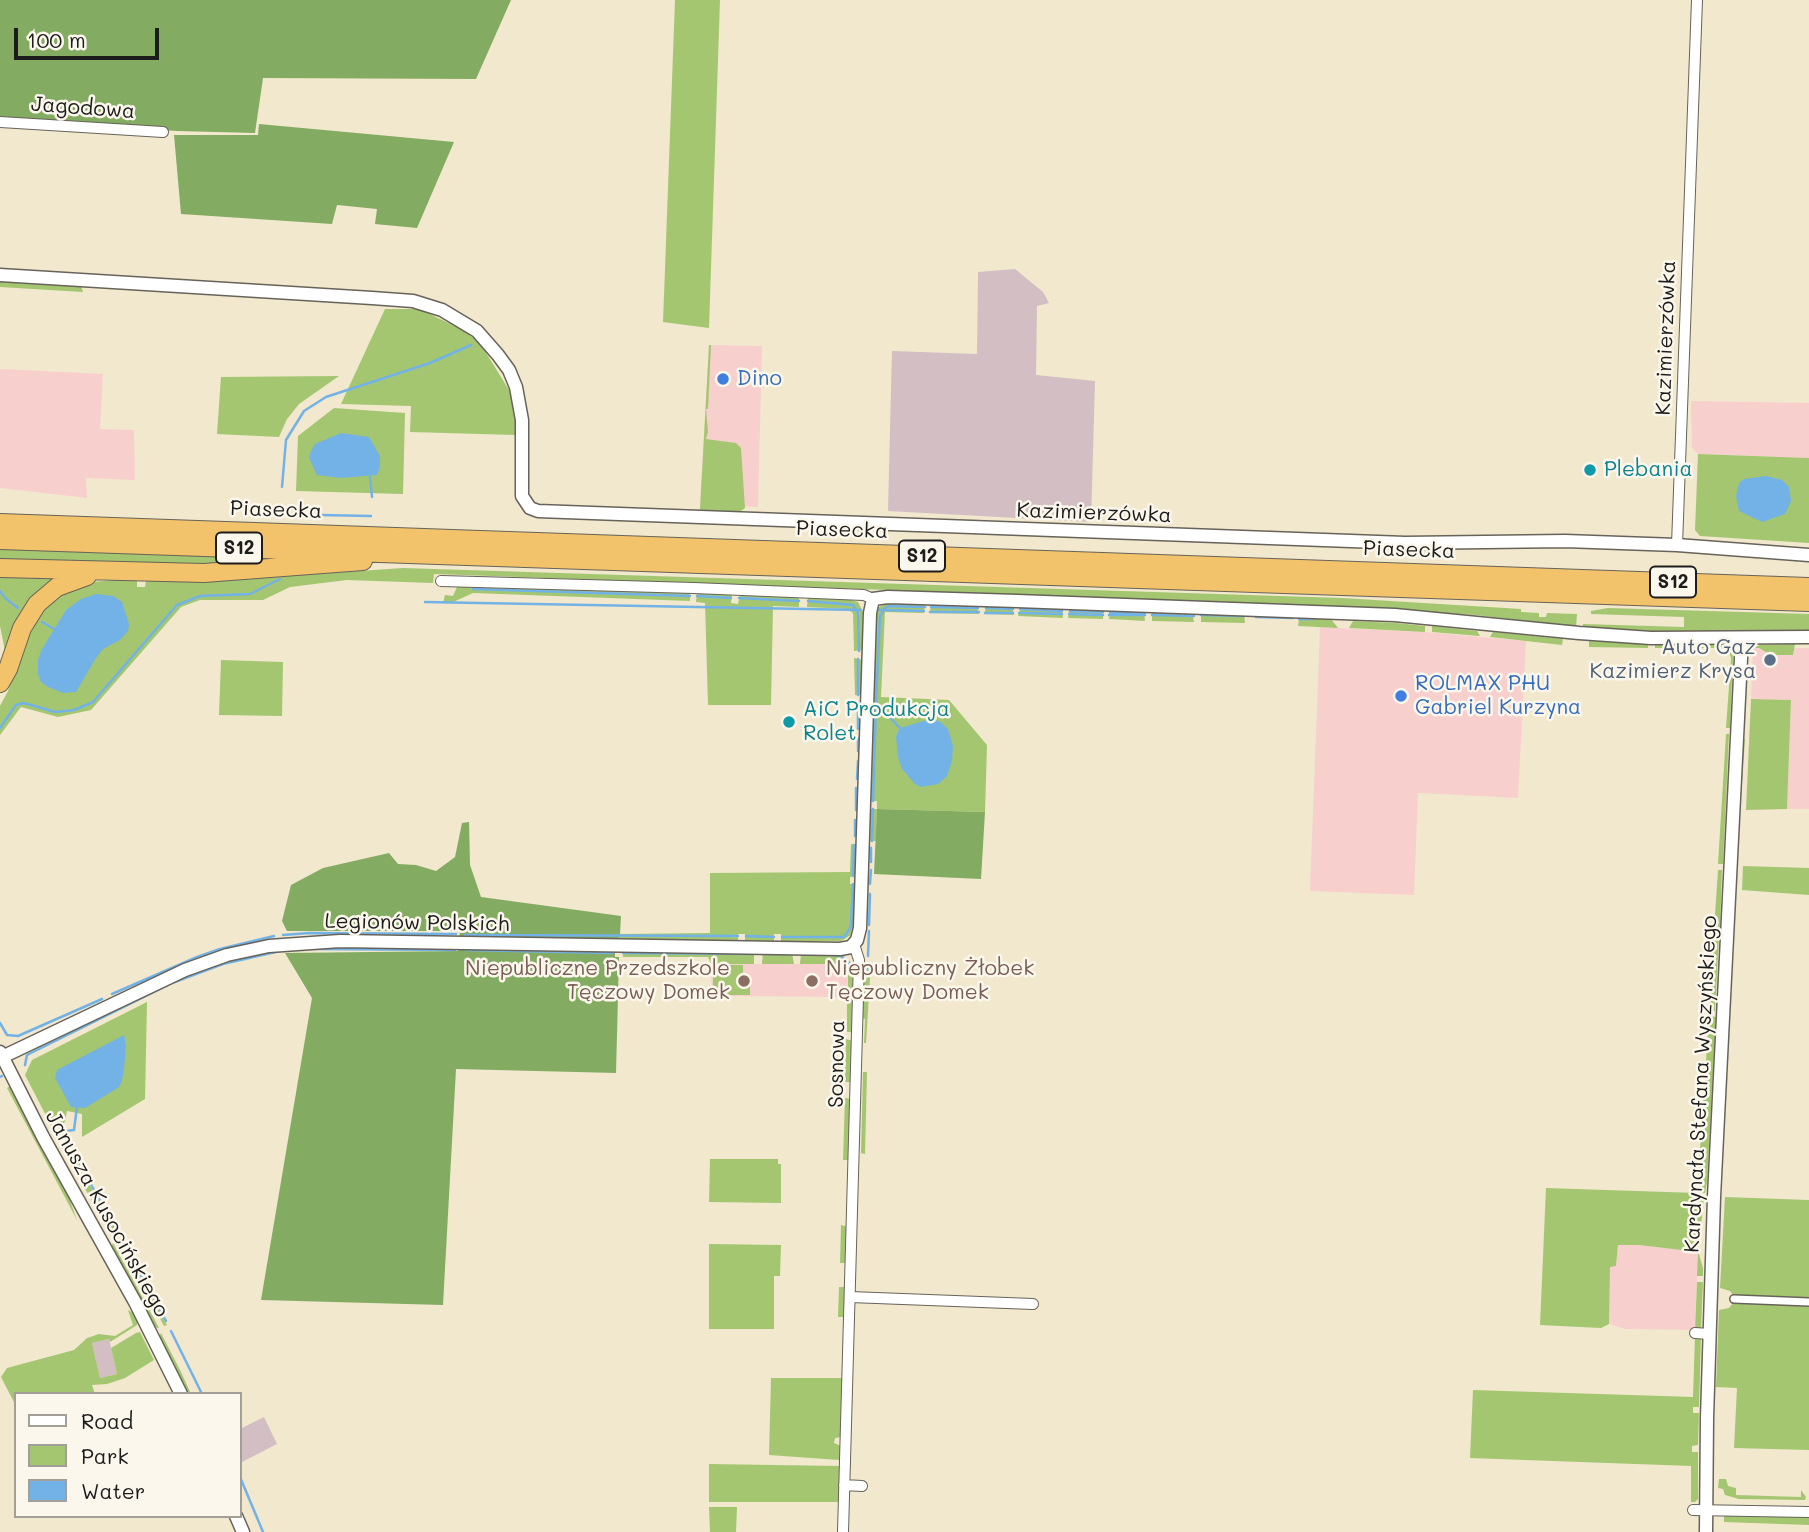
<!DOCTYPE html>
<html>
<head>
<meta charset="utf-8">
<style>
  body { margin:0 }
  #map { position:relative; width:1809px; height:1532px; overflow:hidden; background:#f1e8ce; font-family:Mali,sans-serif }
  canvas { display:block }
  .legend { position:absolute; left:14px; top:1392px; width:228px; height:126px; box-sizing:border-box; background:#fbf7ec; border:2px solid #a29f99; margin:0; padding:9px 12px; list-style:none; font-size:21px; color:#1c1c1c }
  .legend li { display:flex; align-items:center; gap:14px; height:35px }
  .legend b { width:35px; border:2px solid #a29f99 }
  .scale { position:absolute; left:14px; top:28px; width:145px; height:32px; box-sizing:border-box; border:4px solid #1c1c1c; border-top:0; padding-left:9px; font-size:21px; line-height:24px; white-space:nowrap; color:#1c1c1c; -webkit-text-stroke:5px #fbf7ec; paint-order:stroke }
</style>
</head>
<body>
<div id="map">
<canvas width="1809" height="1532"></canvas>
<ul class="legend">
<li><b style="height:9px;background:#fff"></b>Road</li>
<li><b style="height:19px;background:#a4c670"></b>Park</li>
<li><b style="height:19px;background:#73b2e6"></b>Water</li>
</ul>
<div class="scale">100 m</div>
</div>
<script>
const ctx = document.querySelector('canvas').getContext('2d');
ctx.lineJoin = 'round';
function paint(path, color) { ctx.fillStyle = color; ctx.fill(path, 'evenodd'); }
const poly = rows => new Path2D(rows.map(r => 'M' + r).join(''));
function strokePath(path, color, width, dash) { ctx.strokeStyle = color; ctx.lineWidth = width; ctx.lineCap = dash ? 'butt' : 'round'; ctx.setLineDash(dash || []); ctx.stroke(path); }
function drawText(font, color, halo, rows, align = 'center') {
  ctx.font = font + ' Mali,sans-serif'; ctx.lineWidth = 5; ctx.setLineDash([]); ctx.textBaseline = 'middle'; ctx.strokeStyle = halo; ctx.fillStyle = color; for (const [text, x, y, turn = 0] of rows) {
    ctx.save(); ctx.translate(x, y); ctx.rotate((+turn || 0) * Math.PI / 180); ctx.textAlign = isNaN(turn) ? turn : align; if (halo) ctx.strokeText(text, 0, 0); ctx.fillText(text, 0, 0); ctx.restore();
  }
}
paint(poly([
  [709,345,762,346,758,507,700,504],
  [0,369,103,374,100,429,134,430,135,480,86,478,87,498,0,488],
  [1691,401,1809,403,1809,458,1698,454,1692,448],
  [1320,627,1425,632,1526,641,1518,798,1418,793,1414,895,1310,891],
  [1753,648,1759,648,1772,655,1793,655,1794,648,1809,648,1809,809,1787,809,1791,700,1751,699],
  [711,964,841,964,848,971,847,997,712,996],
  [1618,1245,1639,1245,1698,1252,1695,1330,1626,1329,1609,1324,1610,1266,1616,1266]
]), '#f7d0cd');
paint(poly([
  [1015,269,1043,292,1049,303,1037,306,1036,375,1095,381,1091,522,888,511,892,351,977,354,978,272],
  [109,1339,117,1374,100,1378,92,1343],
  [264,1417,277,1444,240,1463,240,1429]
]), '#d2bec3');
paint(poly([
  [675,0,720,0,709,328,663,322],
  [0,281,81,286,83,292,0,287],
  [385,309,419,309,461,329,480,343,509,390,515,412,516,435,410,432,411,406,341,404],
  [709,345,711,345,708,409,706,409,708,432,706,439,736,443,741,448,745,508,737,514,702,512,700,509],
  [339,376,299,404,287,419,279,437,217,434,221,377],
  [334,408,405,413,403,494,296,491,298,436],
  [1698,454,1809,458,1809,543,1700,536,1695,530],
  [0,549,273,558,273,563,210,566,0,562],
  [403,568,1342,598,1521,609,1521,612,1539,613,1539,617,1546,617,1547,613,1577,614,1576,627,1476,615,1283,604,434,574,433,583,347,580,290,587,263,600,200,600,181,607,91,710,58,717,21,707,0,735,0,706,8,691,23,643,39,612,54,598,71,589,93,582,114,580,137,579,137,587,145,587,146,580,230,580],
  [0,573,63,575,6,656,0,626],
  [463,584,690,592,690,601,473,593,451,603,443,603,445,595,453,596,457,587],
  [697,592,732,594,731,603,738,604,740,594,799,596,799,607,773,606,771,705,708,705,705,603,696,602],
  [808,596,844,598,858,602,863,612,862,650,854,651,853,613,847,609,807,607],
  [888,603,925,604,924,613,885,612,881,697,949,700,987,745,985,812,877,809,876,841,867,841,869,809,877,809,877,801,869,801,875,614,879,607],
  [931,604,977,606,979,614,930,613],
  [987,605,1012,607,1014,615,984,614],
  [1021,607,1062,608,1063,618,1018,616],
  [1070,608,1100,609,1103,611,1103,619,1068,618],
  [1608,608,1809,614,1809,631,1652,631,1583,628,1583,624,1684,627,1684,617,1591,614,1591,611],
  [1113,610,1142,611,1144,613,1145,621,1109,619,1110,612],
  [1155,611,1192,612,1194,622,1152,621,1152,613],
  [1204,613,1244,614,1245,623,1201,622,1201,615],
  [1302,616,1331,619,1338,628,1298,626,1299,619],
  [1353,621,1396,623,1425,626,1425,632,1349,628],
  [1432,626,1477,631,1480,636,1432,632],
  [1493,632,1563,639,1562,645,1490,637],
  [1589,641,1648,644,1648,648,1589,647],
  [1795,644,1793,655,1771,655,1759,648,1753,648,1760,645],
  [1655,645,1721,645,1731,650,1733,656,1730,728,1726,728,1731,658,1729,652,1719,648,1655,648],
  [854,658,863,660,861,695,855,695],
  [221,660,283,662,282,716,219,715],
  [1751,699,1791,700,1787,809,1746,810],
  [1726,734,1729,734,1723,864,1718,864],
  [1743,739,1745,739,1739,829,1738,828],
  [851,844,857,845,855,876,850,877,850,884,856,884,853,926,851,935,841,941,781,942,781,934,774,934,774,942,745,941,745,934,738,934,738,941,618,940,620,934,710,933,710,873,850,872],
  [1743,866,1809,868,1809,895,1742,890],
  [1718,870,1722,870,1720,930,1714,930],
  [1714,936,1719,936,1715,1011,1710,1010],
  [623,951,752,952,754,954,754,964,711,964,708,957,623,957],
  [763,952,792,953,794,964,762,964],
  [801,953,841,954,846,958,852,963,853,988,848,990,848,972,841,964,800,964],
  [864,963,871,963,866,1043,864,1043,865,1019,862,1018],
  [713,965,743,965,743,976,750,977,750,995,713,995],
  [852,995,853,1032,847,1032,847,996],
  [147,1002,145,1099,82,1137,82,1114,67,1111,65,1122,53,1129,25,1075,32,1060],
  [1709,1016,1716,1017,1707,1182,1705,1193,1697,1193,1697,1199,1704,1199,1698,1251,1703,1268,1703,1276,1697,1276,1698,1252,1639,1245,1618,1245,1616,1266,1610,1267,1609,1324,1601,1328,1540,1325,1546,1188,1697,1193],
  [846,1039,853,1041,850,1082,845,1082],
  [863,1072,867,1072,865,1154,861,1153],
  [10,1086,69,1198,77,1220,7,1088],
  [845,1098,851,1099,848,1160,843,1160],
  [64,1129,65,1140,83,1172,78,1175,62,1147,64,1145,60,1139,58,1139,55,1134],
  [710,1159,778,1159,778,1164,781,1164,781,1203,709,1202],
  [85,1177,118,1234,115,1236,105,1223,80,1180],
  [1725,1197,1809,1200,1809,1450,1734,1448,1737,1388,1716,1387,1719,1310,1729,1308,1734,1302,1734,1296,1730,1291,1720,1288],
  [841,1225,848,1227,846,1263,840,1263],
  [120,1239,167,1325,164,1326,118,1240],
  [113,1243,144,1300,159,1328,154,1327,111,1248],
  [709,1244,781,1245,780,1276,774,1276,774,1329,709,1329],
  [1697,1282,1703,1282,1701,1330,1695,1330],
  [839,1287,846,1287,843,1317,838,1317],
  [128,1310,135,1314,138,1320,137,1325,110,1342,109,1339,92,1343,100,1378,117,1374,111,1348,136,1333,140,1332,154,1360,125,1378,107,1384,92,1385,95,1394,16,1394,16,1406,1,1377,7,1368,74,1350,87,1338,99,1334,115,1336,133,1325],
  [161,1333,181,1372,191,1394,187,1394,159,1337],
  [1695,1336,1701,1336,1699,1407,1693,1407,1693,1413,1699,1413,1698,1445,1692,1446,1692,1452,1698,1452,1698,1499,1695,1502,1691,1502,1691,1466,1470,1458,1473,1390,1693,1397],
  [771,1378,842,1378,842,1437,835,1438,834,1443,841,1446,841,1458,839,1460,769,1455],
  [709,1464,839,1466,840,1502,709,1502],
  [1719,1479,1726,1479,1728,1486,1736,1488,1736,1495,1801,1497,1801,1490,1806,1497,1805,1500,1739,1499,1725,1495,1723,1489,1718,1488],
  [709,1507,737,1507,736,1532,710,1532],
  [1724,1515,1809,1517,1809,1525,1724,1522]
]), '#a4c670');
paint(poly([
  [0,0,511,0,476,79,263,78,255,133,177,131,0,119],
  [259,124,454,142,417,228,375,224,377,209,337,205,332,224,181,214,174,135,258,135],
  [877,809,985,812,981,879,874,874],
  [469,822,470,865,481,897,621,916,620,934,615,951,615,957,619,957,616,1073,456,1069,443,1305,261,1300,312,998,285,953,458,951,460,931,287,931,282,921,291,885,323,868,389,853,398,864,416,865,436,871,455,857,462,823]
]), '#83ab62');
paint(poly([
  [341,433,369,437,380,456,380,467,377,475,341,478,317,475,309,458,311,451,315,444],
  [1766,476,1782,480,1789,487,1791,501,1785,514,1762,522,1739,511,1736,496,1739,483,1744,479],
  [96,594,113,596,122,602,129,624,128,631,120,640,103,649,96,658,76,692,63,693,48,687,41,682,38,674,38,660,42,649,66,610,81,599],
  [930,719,939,721,948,729,953,746,952,761,947,776,938,784,921,787,915,784,902,769,898,757,896,736,900,728],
  [124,1035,126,1046,124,1069,122,1081,119,1087,85,1108,71,1107,55,1078,57,1070]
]), '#73b2e6');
strokePath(poly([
  [370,477,372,497],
  [282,487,286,440,304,411,326,397,430,363,471,345],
  [320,515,371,516],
  [473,589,690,596],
  [0,591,5,598,18,608],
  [697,596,731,598],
  [739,598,799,601],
  [808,601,853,605,858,613,859,651],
  [425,602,861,610],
  [931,607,978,608],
  [986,608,1013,609],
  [1020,609,1062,611],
  [879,610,924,611],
  [1070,611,1103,612],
  [930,612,979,612],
  [985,613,1013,613],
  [1019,613,1062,614],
  [1110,613,1145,613],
  [1069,614,1103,615],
  [1109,615,1145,615],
  [1152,615,1194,616],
  [1201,615,1244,616],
  [1256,617,1293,618],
  [1299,619,1313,619],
  [42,622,54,629],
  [858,695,858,659],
  [0,728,16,705,24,703,55,712,74,710,93,702,177,605,200,596,250,594,280,579],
  [900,728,876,703,880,616,885,608,889,606,925,607],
  [858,729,858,703],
  [858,751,858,738],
  [857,779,858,761],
  [873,801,876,703],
  [856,810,856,788],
  [855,836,855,820],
  [872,841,873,809],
  [871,862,871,848],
  [853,876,854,845],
  [870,884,871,870],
  [869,925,870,894],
  [283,935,309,933,456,934],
  [465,935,738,936],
  [746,936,774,937],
  [782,937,844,937,851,927,853,884],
  [315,949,455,950],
  [466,950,613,953],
  [623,953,754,954],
  [762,954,793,954],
  [832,955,841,956,849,963,851,975],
  [868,956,869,931],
  [867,972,868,963],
  [112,994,197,957,220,949,274,936],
  [0,1023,7,1035,18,1036,102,999],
  [25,1065,27,1055,172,983,223,964,280,951],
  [0,1077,2,1076],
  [77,1107,74,1130,66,1131,70,1146,82,1167],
  [89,1181,117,1231],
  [123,1242,166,1321],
  [171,1331,202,1394],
  [240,1477,263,1532]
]), '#73b2e6', 2.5);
const pedestrian = poly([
  [1734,1299,1809,1302]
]);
const minor = poly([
  [0,122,163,132],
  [1677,545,1697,0],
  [441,581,694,588,864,595,873,599],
  [850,1297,1033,1304],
  [1695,1333,1709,1334],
  [844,1485,862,1486],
  [1693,1510,1809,1512],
  [843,1532,859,960,854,944]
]);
const tertiary = poly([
  [0,275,372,298,413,301,442,310,477,331,498,355,509,370,516,387,522,420,522,496,530,508,538,511,1405,543,1565,541,1677,545,1809,555],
  [0,1052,43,1137,135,1302,181,1394],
  [0,1058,185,970,227,955,269,946,340,941,840,949,851,947,857,940,860,928,870,613,873,599,888,597,1017,601,1395,615,1579,633,1651,638,1809,637],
  [236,1516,243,1532],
  [1706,1532,1707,1418,1714,1197,1742,638]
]);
const motorway = poly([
  [0,523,1809,587],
  [0,540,1809,602],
  [0,568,204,573,363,561],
  [0,683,8,669,22,628,37,604,57,587,87,576]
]);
strokePath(pedestrian, '#67635a', 10);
strokePath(minor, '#67635a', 12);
strokePath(tertiary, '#67635a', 15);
strokePath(motorway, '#67635a', 20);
strokePath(pedestrian, '#fff', 7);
strokePath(minor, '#fff', 10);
strokePath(tertiary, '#fff', 12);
strokePath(motorway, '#f2c36a', 18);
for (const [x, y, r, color] of [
  [723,379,7,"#3f7fe0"],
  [1590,470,7,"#0f9aa8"],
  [1770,660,7,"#5c6f8a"],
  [1401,696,7,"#3f7fe0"],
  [789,722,7,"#0f9aa8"],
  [744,981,7,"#8d6e63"],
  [812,981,7,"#8d6e63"]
]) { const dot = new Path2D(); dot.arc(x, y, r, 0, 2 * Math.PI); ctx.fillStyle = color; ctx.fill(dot); strokePath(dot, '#fbf7ec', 2.5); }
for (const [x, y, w] of [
  [239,548,46],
  [922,556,46],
  [1673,582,46]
]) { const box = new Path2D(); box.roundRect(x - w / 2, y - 15.5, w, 31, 5); ctx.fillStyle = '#fbf7ec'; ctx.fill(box); strokePath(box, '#1c1c1c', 2); }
drawText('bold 19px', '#1c1c1c', null, [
  ["S12",239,548],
  ["S12",922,556],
  ["S12",1673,582]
]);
drawText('21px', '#1c1c1c', '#fbf7ec', [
  ["Jagodowa",83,108,4],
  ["Kazimierzówka",1666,338,-88],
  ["Piasecka",276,510,2],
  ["Kazimierzówka",1094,513,2],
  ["Piasecka",842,530,2],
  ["Piasecka",1409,550,2],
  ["Legionów Polskich",417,923,1],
  ["Sosnowa",837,1064,-89],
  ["Kardynała Stefana Wyszyńskiego",1701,1084,-87],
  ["Janusza Kusocińskiego",107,1214,61]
]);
drawText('21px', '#366cbe', '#fbf7ec', [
  ["Dino",737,379],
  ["ROLMAX PHU",1415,684],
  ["Gabriel Kurzyna",1415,708]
], 'left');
drawText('21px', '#0d838f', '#fbf7ec', [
  ["Plebania",1604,470],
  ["AiC Produkcja",803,710],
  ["Rolet",803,734]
], 'left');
drawText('21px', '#4e5e75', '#fbf7ec', [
  ["Auto Gaz",1756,648],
  ["Kazimierz Krysa",1756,672]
], 'right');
drawText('21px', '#785e54', '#fbf7ec', [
  ["Niepubliczne Przedszkole",730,969],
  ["Tęczowy Domek",730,993],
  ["Niepubliczny Żłobek",826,969,"left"],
  ["Tęczowy Domek",826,993,"left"]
], 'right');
</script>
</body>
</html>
